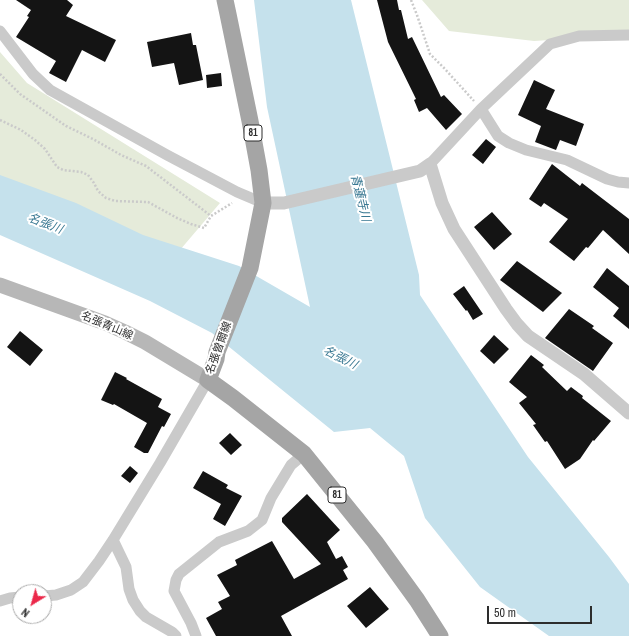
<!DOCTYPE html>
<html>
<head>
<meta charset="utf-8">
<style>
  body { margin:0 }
  #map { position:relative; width:629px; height:636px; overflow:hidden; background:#fff; font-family:"Archivo Narrow",sans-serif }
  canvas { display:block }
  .north { position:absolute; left:12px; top:584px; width:40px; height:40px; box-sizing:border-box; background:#fff; border:1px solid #ababab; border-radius:50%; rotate:217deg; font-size:11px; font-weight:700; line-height:16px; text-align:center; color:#2d2d2d }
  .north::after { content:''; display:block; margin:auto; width:14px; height:18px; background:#eb284a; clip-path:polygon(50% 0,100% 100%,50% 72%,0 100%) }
  .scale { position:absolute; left:487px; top:606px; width:105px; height:18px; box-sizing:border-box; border:2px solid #2d2d2d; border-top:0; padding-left:5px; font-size:12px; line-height:14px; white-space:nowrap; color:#2d2d2d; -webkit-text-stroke:3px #fff; paint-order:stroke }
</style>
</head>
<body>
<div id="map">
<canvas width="629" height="636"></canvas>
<div class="north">N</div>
<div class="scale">50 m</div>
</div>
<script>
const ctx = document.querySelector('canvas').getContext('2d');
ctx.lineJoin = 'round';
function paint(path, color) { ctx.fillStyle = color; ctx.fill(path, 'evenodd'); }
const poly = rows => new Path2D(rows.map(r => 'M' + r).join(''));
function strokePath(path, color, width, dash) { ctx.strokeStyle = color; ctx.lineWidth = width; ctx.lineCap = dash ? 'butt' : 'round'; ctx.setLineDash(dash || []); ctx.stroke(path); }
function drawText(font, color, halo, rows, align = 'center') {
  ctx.font = font + ' "Archivo Narrow","Noto Sans JP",sans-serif'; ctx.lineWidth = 4; ctx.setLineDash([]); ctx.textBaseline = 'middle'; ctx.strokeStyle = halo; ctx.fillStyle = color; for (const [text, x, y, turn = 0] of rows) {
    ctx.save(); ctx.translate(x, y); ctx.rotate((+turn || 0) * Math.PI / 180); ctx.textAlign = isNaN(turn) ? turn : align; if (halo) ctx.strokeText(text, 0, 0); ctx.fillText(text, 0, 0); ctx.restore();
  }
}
paint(poly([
  [422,0,629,0,629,35,534,41,449,31],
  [0,52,27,83,220,203,180,250,0,196]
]), '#e5ebda');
paint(poly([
  [254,0,351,0,419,275,420,295,528,457,609,557,629,584,629,636,549,636,480,587,425,518,404,456,370,428,334,432,212,333,150,301,0,235,0,175,76,203,143,235,239,266,310,307,267,107]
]), '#c5e1ec');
paint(poly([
  [16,0,67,0,73,5,66,16,116,40,105,62,82,50,66,82,49,73,56,61,16,37,29,17,27,16,31,10],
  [377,0,397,0,399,10,401,10,408,39,412,37,441,97,444,95,462,114,446,130,427,108,419,112,414,100,416,99,388,42],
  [191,33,193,45,196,45,203,80,179,85,174,63,152,67,147,42],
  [221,73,222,86,207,88,206,75],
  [534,80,555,90,546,109,584,124,576,146,560,140,556,150,535,142,541,126,518,115],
  [486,139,496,147,483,164,472,155],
  [552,164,580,186,582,183,629,219,629,254,603,230,588,248,586,247,574,261,549,242,568,219,544,203,541,207,529,199],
  [492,212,512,234,494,250,474,227],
  [517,261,562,293,543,312,500,280],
  [607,268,629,286,629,329,613,316,619,308,593,287],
  [464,286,483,314,473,320,467,310,466,311,453,294],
  [569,309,594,326,592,328,613,343,593,371,545,338],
  [20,331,43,350,30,366,7,347],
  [494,335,509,349,494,364,480,351],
  [531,355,544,365,542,367,567,391,571,387,583,396,582,398,611,421,594,441,593,440,580,459,565,469,547,441,545,442,533,425,536,424,519,403,527,397,509,382],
  [115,372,127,378,126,379,162,399,158,407,171,414,164,427,162,426,148,453,144,453,134,447,147,423,114,404,113,405,101,400],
  [230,433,242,445,231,455,219,443],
  [130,466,138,473,130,483,121,476],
  [203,471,228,485,226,488,242,496,225,526,213,519,221,504,193,488],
  [307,494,340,530,327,542,336,559,342,556,348,567,343,570,348,579,281,616,292,636,216,636,206,618,222,609,218,602,230,596,217,575,237,565,235,560,272,541,294,579,321,564,282,522,282,518],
  [370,587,389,609,366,628,347,606]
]), '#141414');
strokePath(poly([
  [411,0,417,15,430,54,444,68,474,101],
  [0,74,20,94,66,126,93,139,121,155,146,166,211,216,232,203],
  [0,120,21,130,35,140,45,149,57,167,63,170,81,172,88,175,94,183,98,191,106,198,115,201,148,202,177,218,191,224,204,228,211,216]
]), '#cacaca', 2.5, [2, 2]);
strokePath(poly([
  [0,31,33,74,50,90,167,155,237,192,263,203],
  [481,109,498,136,509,143,526,150,567,160,607,179,618,182,629,183],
  [430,164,481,109,550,44,579,36,629,35],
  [113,540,126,567,129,589,133,600,140,611,146,617,172,632,176,636],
  [44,596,56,595,71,590,83,582,99,561,113,540,160,463,208,380],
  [0,601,10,598,20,597],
  [196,636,191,623,174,591,176,580,179,574,219,542,248,531,262,520,271,498,291,465,304,454]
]), '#cacaca', 11);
strokePath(poly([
  [263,203,284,203,420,171,430,164,442,203,454,229,506,309,517,324,528,336,584,374,629,413]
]), '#cacaca', 13);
strokePath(poly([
  [0,285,105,323,125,332,145,342,208,380]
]), '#b7b7b7', 15);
strokePath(poly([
  [225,0,228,14,250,121,259,170,263,203,250,268,217,352,216,359,208,380,233,398,304,454,375,542,417,600,440,636]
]), '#a5a5a5', 17);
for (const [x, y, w] of [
  [253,133,18],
  [337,495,18]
]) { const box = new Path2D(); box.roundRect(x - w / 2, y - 8, w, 16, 3); ctx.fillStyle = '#fff'; ctx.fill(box); strokePath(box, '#2d2d2d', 1); }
drawText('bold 10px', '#2d2d2d', null, [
  ["81",253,133],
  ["81",337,495]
]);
drawText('11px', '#2d2d2d', '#fff', [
  ["名張青山線",107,326,23],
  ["名張曽爾線",219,348,-70]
]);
drawText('italic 12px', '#397892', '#fff', [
  ["青蓮寺川",360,198,76],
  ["名張川",45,224,21],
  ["名張川",340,358,27]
]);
</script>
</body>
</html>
